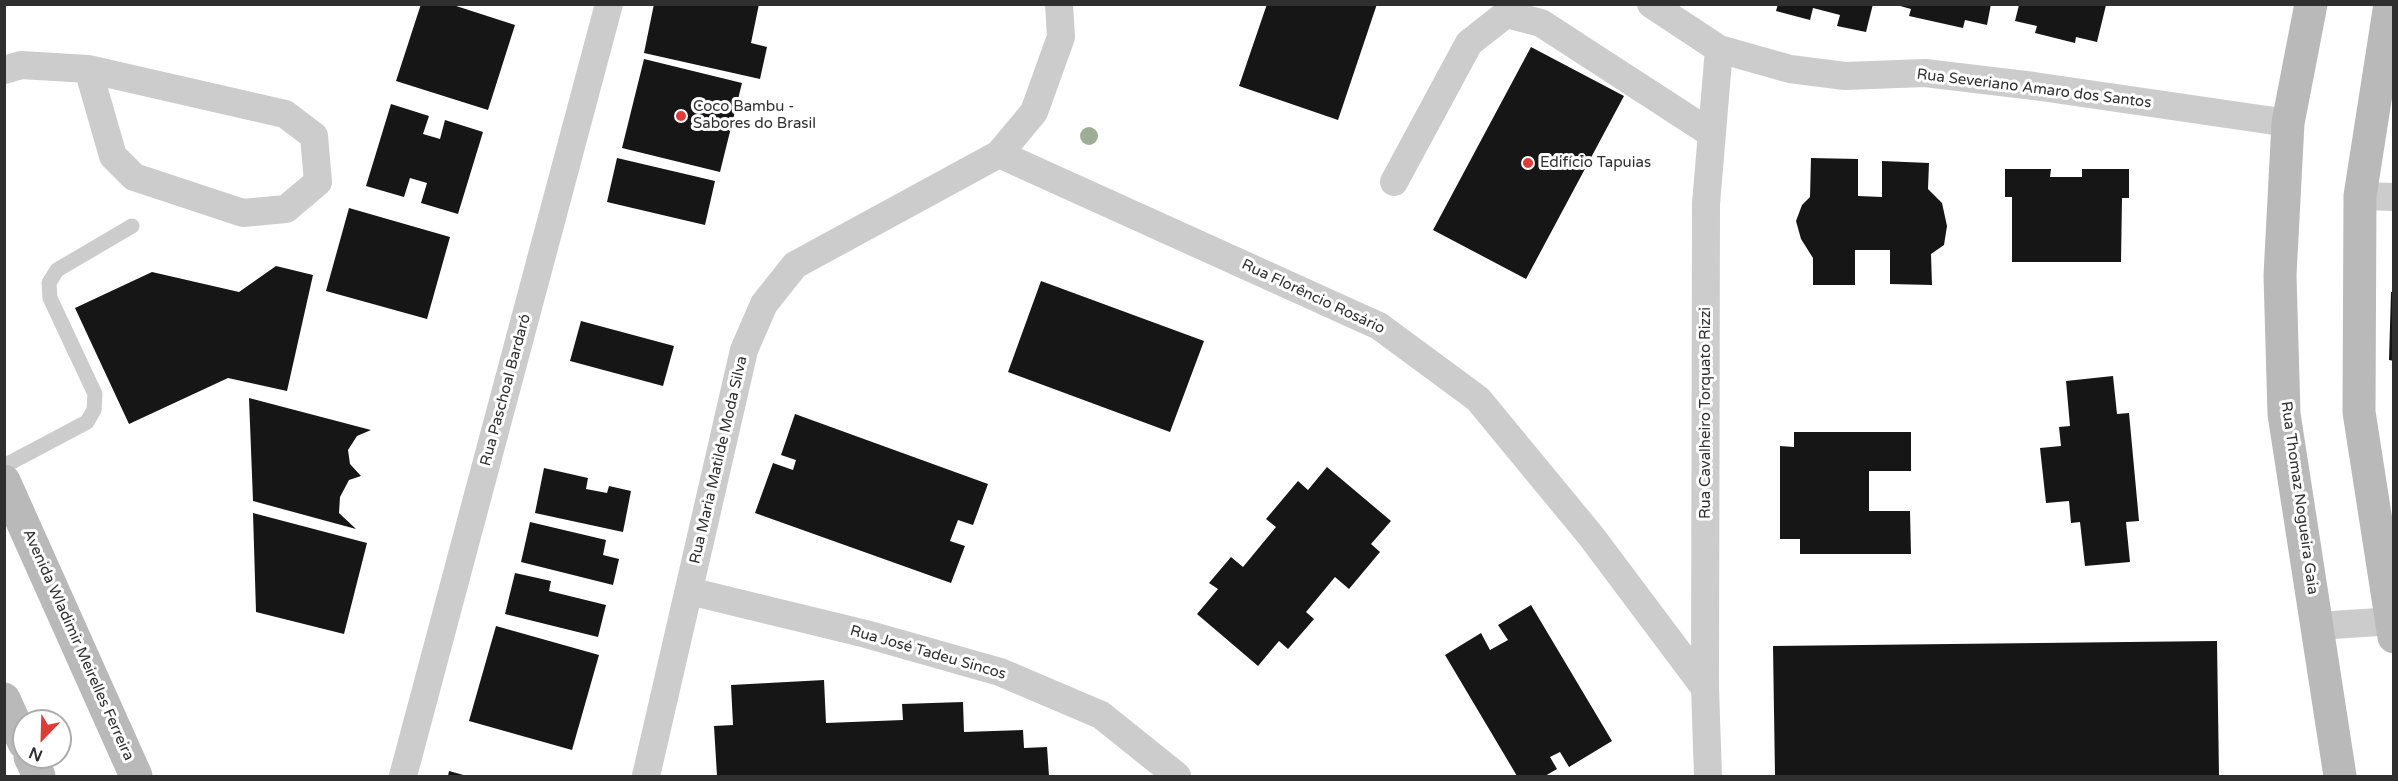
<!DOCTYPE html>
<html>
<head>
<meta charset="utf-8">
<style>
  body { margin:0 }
  #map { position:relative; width:2398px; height:781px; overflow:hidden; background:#fff; font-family:"Varela Round",sans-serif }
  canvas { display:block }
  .frame { position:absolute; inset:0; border:6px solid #2f2f2f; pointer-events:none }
  .north { position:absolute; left:12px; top:709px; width:60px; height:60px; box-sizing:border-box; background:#fff; border:2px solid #acacac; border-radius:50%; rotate:203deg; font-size:16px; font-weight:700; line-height:24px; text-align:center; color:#2f2f2f }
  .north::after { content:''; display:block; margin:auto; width:21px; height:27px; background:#e03c37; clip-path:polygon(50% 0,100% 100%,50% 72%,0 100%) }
</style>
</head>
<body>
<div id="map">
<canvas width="2398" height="781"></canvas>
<div class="frame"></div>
<div class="north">N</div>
</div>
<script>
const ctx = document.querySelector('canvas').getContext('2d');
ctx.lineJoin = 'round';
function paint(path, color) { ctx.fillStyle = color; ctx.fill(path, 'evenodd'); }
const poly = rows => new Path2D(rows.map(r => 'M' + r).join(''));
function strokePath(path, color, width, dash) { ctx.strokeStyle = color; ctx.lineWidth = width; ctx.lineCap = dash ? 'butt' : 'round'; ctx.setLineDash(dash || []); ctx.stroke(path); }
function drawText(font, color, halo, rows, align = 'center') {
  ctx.font = font + ' "Varela Round",sans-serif'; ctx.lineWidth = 6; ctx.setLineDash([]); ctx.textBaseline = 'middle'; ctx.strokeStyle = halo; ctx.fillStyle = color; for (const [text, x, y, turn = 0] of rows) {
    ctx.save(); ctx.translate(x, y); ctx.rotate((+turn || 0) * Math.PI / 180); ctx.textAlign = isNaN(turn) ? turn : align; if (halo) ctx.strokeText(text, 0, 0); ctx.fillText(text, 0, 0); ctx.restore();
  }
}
paint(poly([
  [421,4,450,4,515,25,488,110,396,81],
  [654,4,759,4,751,43,767,47,760,79,644,53],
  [1267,4,1377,4,1338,120,1239,86],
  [1778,4,1873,4,1866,32,1837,26,1840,15,1813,8,1810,20,1776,11],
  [1893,4,1991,4,1987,25,1965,20,1963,28,1909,16,1911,9],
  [2019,5,2106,5,2097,42,2076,37,2075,43,2035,33,2037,26,2015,21],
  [1531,47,1624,96,1526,279,1433,230],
  [644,59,742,83,720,172,622,148],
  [391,104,429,116,423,134,440,139,445,120,483,132,458,214,421,203,427,183,410,178,404,197,366,186],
  [617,158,715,181,705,225,607,202],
  [1811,158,1858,159,1858,196,1882,197,1882,161,1929,163,1928,189,1942,203,1947,226,1944,245,1931,254,1932,285,1890,284,1890,250,1855,250,1855,285,1813,285,1813,258,1801,239,1796,221,1802,205,1810,197],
  [2005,169,2051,169,2050,177,2082,177,2082,169,2129,169,2129,198,2122,198,2121,262,2012,262,2012,197,2005,197],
  [349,208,450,237,427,319,326,291],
  [276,266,313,275,287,391,228,378,129,424,75,308,152,272,239,292],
  [1041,281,1204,341,1170,432,1008,372],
  [2391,292,2394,292,2394,361,2389,360],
  [581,321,674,346,663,386,570,361],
  [2113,376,2117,414,2129,413,2139,521,2126,522,2130,562,2085,566,2080,522,2071,523,2069,501,2046,503,2040,448,2061,446,2059,427,2070,426,2066,381],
  [249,398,371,430,357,436,348,450,350,464,361,476,349,480,340,497,339,513,356,529,253,501],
  [795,414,988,484,973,525,958,520,950,541,965,546,951,583,755,513,773,463,793,470,796,460,781,455],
  [1794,432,1911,432,1911,471,1869,471,1869,511,1910,511,1911,554,1800,554,1800,539,1780,539,1780,446,1794,447],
  [1327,467,1391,521,1371,544,1380,552,1349,589,1335,577,1306,612,1314,619,1288,649,1279,641,1258,666,1197,614,1218,589,1209,583,1231,557,1243,567,1276,527,1266,519,1298,481,1308,490],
  [544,468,588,478,586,489,607,493,609,486,631,491,623,532,535,513],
  [253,513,367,543,344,634,256,612],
  [530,522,606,540,603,555,619,559,613,585,521,562],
  [515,573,551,581,549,591,606,605,598,637,505,614],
  [1531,605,1612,741,1569,767,1560,752,1550,757,1557,769,1545,776,1517,776,1445,655,1481,633,1490,650,1508,640,1498,625],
  [496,626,599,655,572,750,469,721],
  [2217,641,2219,776,1775,776,1773,646],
  [824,680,826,723,903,720,902,704,963,702,964,732,1023,730,1024,748,1047,747,1049,776,717,776,714,726,733,725,731,685],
  [449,771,467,776,448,776]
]), '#161616');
strokePath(poly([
  [4,466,87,422,94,410,95,394,50,298,49,283,57,270,132,226]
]), '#ccc', 15);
strokePath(poly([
  [1651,4,1719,49,1790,69,1845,76,1925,73,2034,86,2288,123],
  [4,70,21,65,88,69,285,114,314,136,318,182,286,209,243,213,134,177,113,156,88,69],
  [999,154,1379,326,1478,399,1591,536,1705,688],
  [1394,182,1469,43,1506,14,1541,23,1712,134],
  [2360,196,2394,197],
  [689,591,866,634,1000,672,1101,715,1177,776],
  [2317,626,2394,621],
  [403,776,609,4],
  [646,776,744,350,764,304,795,265,999,154,1034,112,1061,37,1059,4],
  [1708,776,1705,688,1706,204,1719,49]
]), '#ccc', 28);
strokePath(poly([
  [2311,4,2288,123,2280,275,2284,414,2340,776],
  [2390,4,2360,196,2359,412,2394,637],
  [4,481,136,776],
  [4,699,24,743],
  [30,757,39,776]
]), '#b9b9b9', 33);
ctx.fillStyle = '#9ead95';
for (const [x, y] of [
  [1089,136]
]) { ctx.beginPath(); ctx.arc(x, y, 9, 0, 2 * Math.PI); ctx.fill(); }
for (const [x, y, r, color] of [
  [681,116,6,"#e03c37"],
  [1528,163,6,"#e03c37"]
]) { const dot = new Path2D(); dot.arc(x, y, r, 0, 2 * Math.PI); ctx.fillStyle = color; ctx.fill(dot); strokePath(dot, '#fff', 2); }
drawText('15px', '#2f2f2f', '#fff', [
  ["Rua Severiano Amaro dos Santos",2034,89,7],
  ["Rua Florêncio Rosário",1313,297,25],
  ["Rua Paschoal Bardaró",506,390,-75],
  ["Rua Cavalheiro Torquato Rizzi",1706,413,-90],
  ["Rua Maria Matilde Moda Silva",719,460,-77],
  ["Rua Thomaz Nogueira Gaia",2299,498,82],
  ["Avenida Wladimir Meirelles Ferreira",78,645,66],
  ["Rua José Tadeu Sincos",928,653,16]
]);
drawText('15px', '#2f2f2f', '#fff', [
  ["Coco Bambu -",693,107],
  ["Sabores do Brasil",693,124],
  ["Edifício Tapuias",1540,163]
], 'left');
</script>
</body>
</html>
